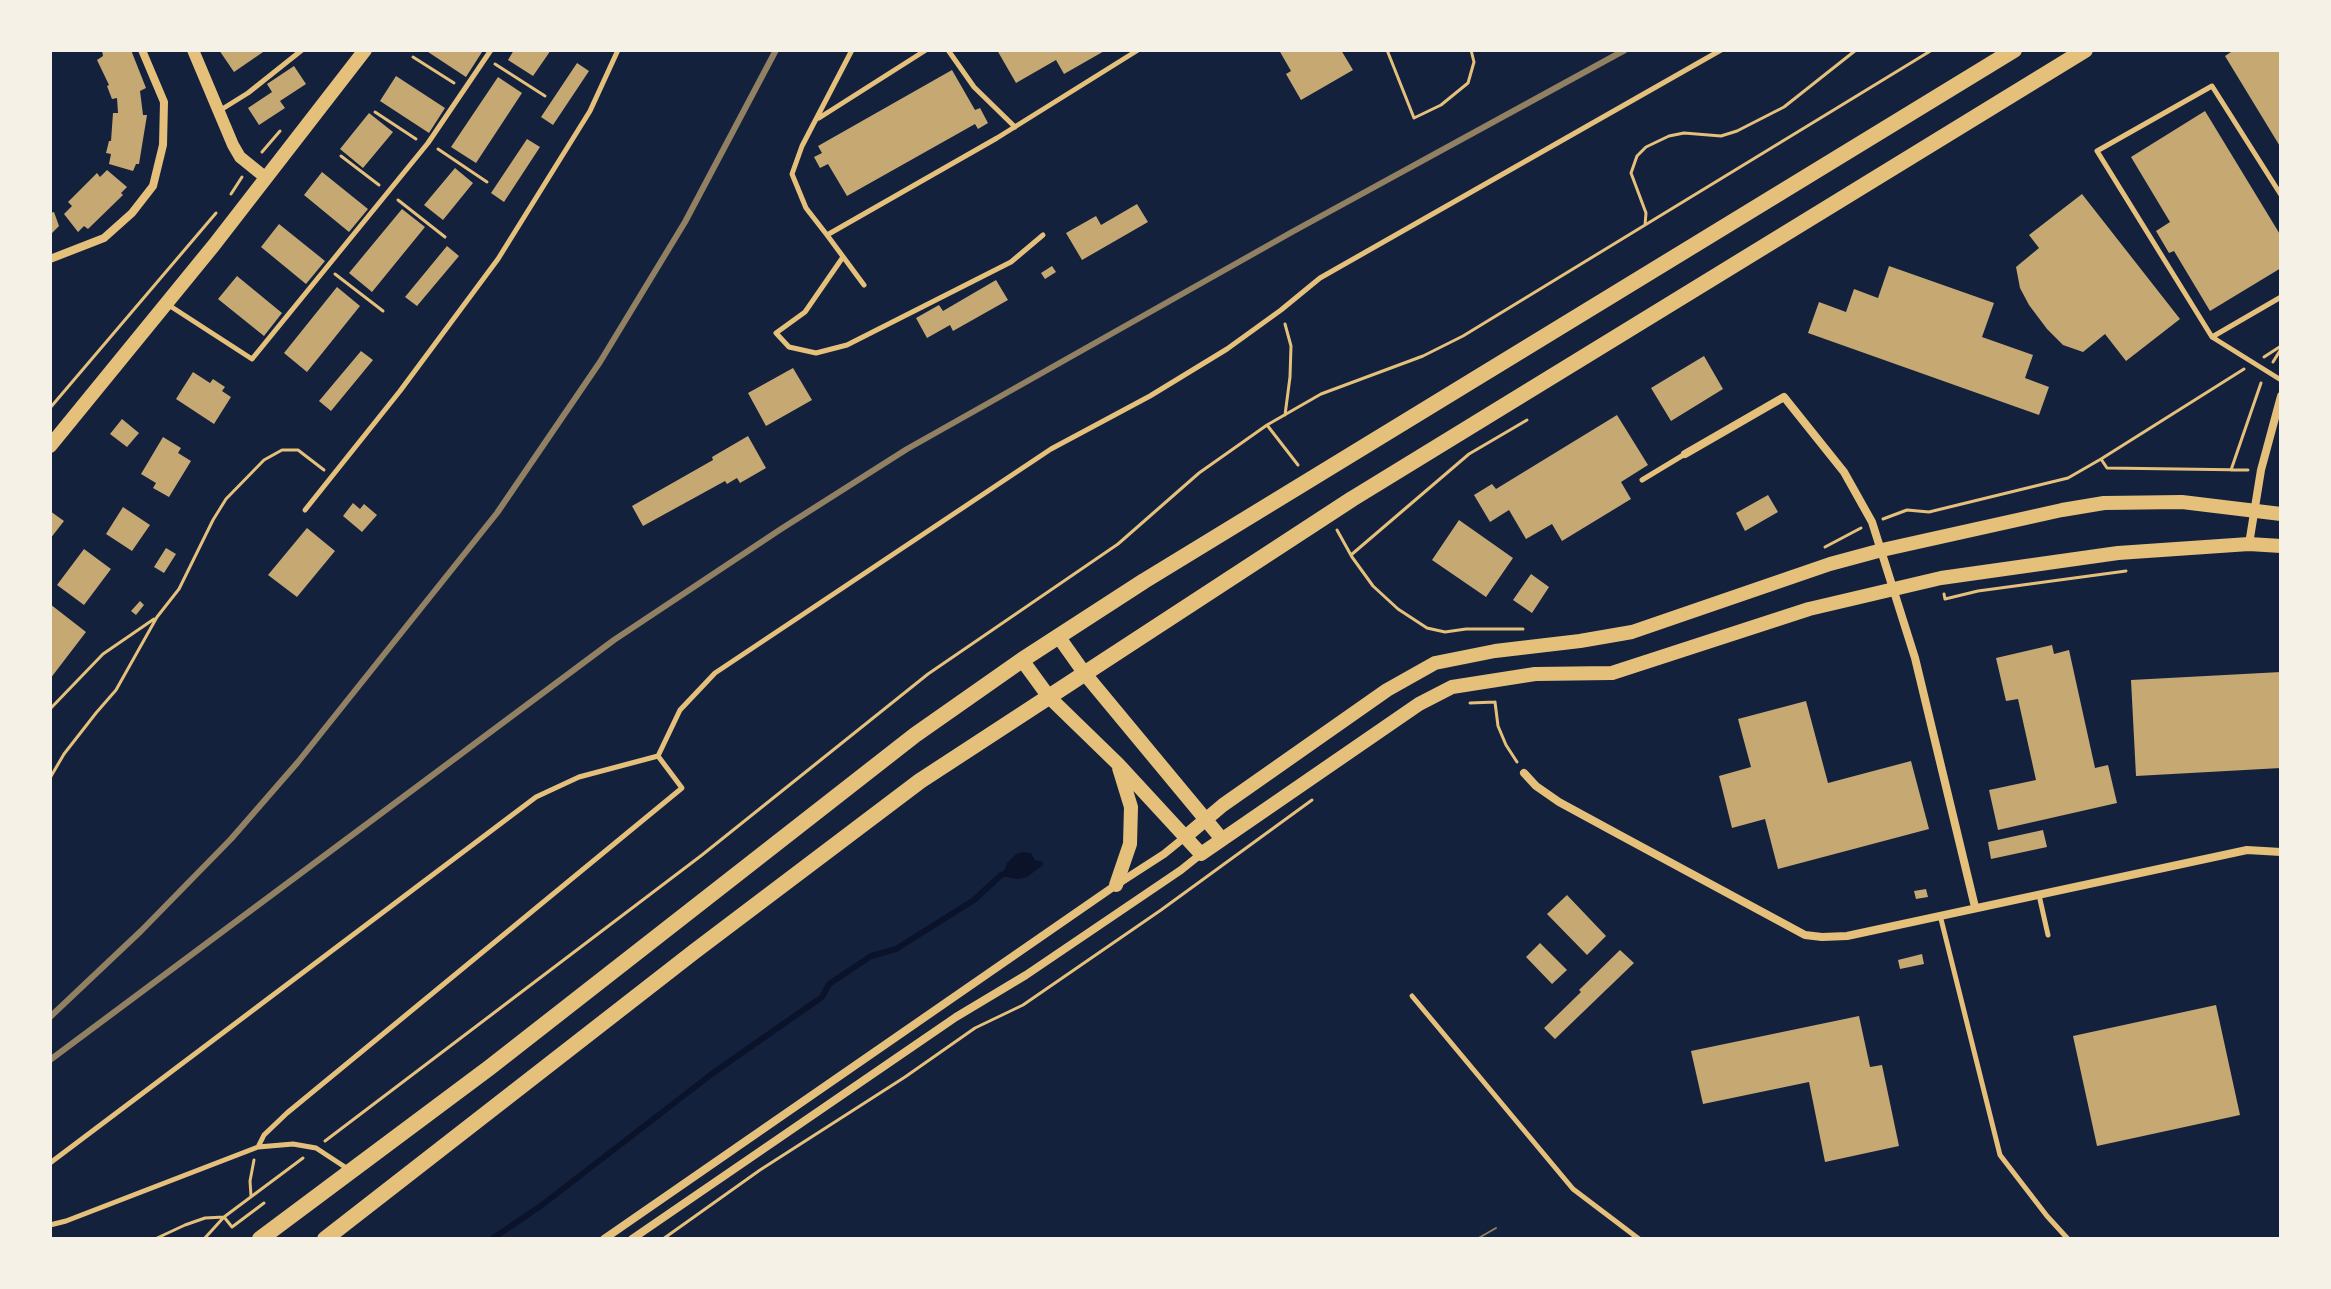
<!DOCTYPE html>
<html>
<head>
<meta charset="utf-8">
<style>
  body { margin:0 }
  #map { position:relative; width:2331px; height:1289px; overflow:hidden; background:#14213d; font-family:Inter,sans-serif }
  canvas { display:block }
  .frame { position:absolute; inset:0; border:52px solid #f6f1e7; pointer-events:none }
</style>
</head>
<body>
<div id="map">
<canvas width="2331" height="1289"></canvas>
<div class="frame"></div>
</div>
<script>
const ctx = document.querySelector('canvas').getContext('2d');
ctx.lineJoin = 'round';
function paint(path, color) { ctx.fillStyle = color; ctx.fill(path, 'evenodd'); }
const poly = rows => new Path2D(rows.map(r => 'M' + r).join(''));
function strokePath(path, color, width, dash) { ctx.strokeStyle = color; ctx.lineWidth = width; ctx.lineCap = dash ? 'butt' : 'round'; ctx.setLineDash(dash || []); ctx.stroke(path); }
paint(poly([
  [1023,852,1031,853,1035,860,1043,862,1043,865,1027,877,1017,879,1006,877,1004,871,1007,863,1016,854]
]), '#0b132b');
strokePath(poly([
  [492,1239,542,1205,713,1073,822,997,829,984,871,956,896,949,974,900,1001,875,1012,872]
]), '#0b132b', 6);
paint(poly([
  [102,50,131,50,146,88,140,91,143,115,147,115,139,164,136,164,133,171,109,164,111,154,106,153,109,141,111,141,113,113,118,113,117,98,112,99,107,86,109,85,97,60,103,56],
  [219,50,266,50,234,72],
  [425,50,479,50,482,52,466,77],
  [514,50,551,50,533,76,508,60],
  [997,50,1106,50,1064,74,1056,60,1016,83],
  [1279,50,1341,50,1353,70,1301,100,1286,74,1291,71],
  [2234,50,2281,50,2281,148,2225,56],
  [577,63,589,71,553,125,541,117],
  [294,66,306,84,280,101,285,108,259,125,248,108,272,92,267,84],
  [952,70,975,110,980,108,988,123,978,129,975,124,847,196,828,164,820,168,814,157,822,153,818,146],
  [396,76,445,108,429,133,380,101],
  [498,77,522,93,476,163,451,147],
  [2205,111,2281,236,2281,268,2210,311,2174,251,2169,253,2156,231,2170,222,2131,157],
  [369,113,393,132,363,168,340,149],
  [527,139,540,147,504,202,491,193],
  [455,168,473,183,443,220,424,205],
  [107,170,127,187,121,193,123,195,88,229,84,226,78,232,64,214,72,206,68,202,97,173,100,177],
  [322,172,368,209,349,232,304,195],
  [2082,194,2180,319,2126,361,2105,334,2083,352,2063,345,2047,329,2029,305,2020,288,2016,267,2039,248,2029,235],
  [1137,204,1148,222,1082,260,1066,233,1096,216,1101,225],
  [402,209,425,227,372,292,349,273],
  [54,212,59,226,50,235,50,213],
  [279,224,325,261,306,284,261,247],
  [447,246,459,256,417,306,405,297],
  [1052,266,1056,272,1045,279,1041,273],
  [1889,266,1994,303,1982,337,2033,355,2025,378,2049,387,2039,415,1808,333,1819,302,1846,312,1854,289,1878,298],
  [237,276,282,313,264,336,218,299],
  [996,280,1008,300,953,331,950,325,927,338,916,318,939,305,943,311],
  [337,287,360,306,307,372,284,353],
  [361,351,373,360,331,411,319,401],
  [1704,356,1723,389,1671,421,1651,388],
  [793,368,812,400,766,426,748,393],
  [193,372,210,383,213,379,225,387,222,391,231,397,214,424,176,399],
  [1617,415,1648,465,1621,482,1631,499,1562,541,1552,524,1526,539,1509,510,1490,522,1474,495,1492,484,1496,489],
  [122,419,139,433,127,447,110,434],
  [748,436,766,468,740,483,737,478,727,484,725,481,643,526,632,506,713,460,712,457],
  [163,437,181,448,178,453,191,461,169,497,153,488,156,483,141,474],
  [1768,495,1778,512,1745,531,1736,513],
  [353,503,360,509,364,504,377,515,362,532,343,516],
  [123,507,150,525,132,551,106,534],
  [50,511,64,521,50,539],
  [1459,520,1513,558,1486,597,1432,560],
  [307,528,335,551,297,597,268,575],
  [166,548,176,554,164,573,154,567],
  [84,549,111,569,84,605,57,585],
  [1531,574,1549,587,1532,613,1513,600],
  [140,601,144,605,136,615,131,611],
  [50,604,86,632,50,679],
  [2052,645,2054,654,2069,650,2095,768,2108,765,2117,803,1998,830,1989,790,2036,780,2018,699,2006,701,1996,658],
  [2281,672,2281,768,2136,776,2131,680],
  [1806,701,1828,783,1911,761,1929,829,1778,869,1765,819,1732,828,1719,776,1751,767,1738,719],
  [2043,830,2047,847,1991,859,1988,842],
  [1926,889,1928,897,1916,899,1914,891],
  [1567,895,1606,936,1587,955,1547,914],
  [1540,943,1567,970,1552,984,1526,957],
  [1620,950,1634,963,1555,1039,1544,1028,1581,992,1579,990],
  [1922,954,1924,964,1900,969,1898,960],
  [2216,1005,2240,1115,2097,1146,2073,1036],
  [1859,1016,1870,1067,1882,1065,1899,1146,1825,1162,1809,1082,1703,1104,1691,1051]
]), '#c6a872');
strokePath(poly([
  [1387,50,1414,118,1441,105,1468,83,1474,62,1471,50],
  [413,57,454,83],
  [495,64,545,96],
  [375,112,416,139],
  [438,149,487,182],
  [262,152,280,131],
  [341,156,379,185],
  [231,194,242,177],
  [398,200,445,237],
  [1645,225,1646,213,1631,173,1637,156,1646,147,1669,136,1684,133,1721,136,1737,131,1784,107,1856,50],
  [335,274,383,311],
  [2264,357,2281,346],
  [2273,362,2281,349],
  [50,408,216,213],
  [1285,415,1290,377,1291,346,1285,324],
  [1267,425,1298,465],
  [2101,459,2244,369],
  [2231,470,2261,383],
  [1883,519,1907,510,1929,512,2068,478,2101,459,2107,468,2248,470],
  [1337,530,1352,557,1373,586,1398,609,1427,628,1445,632,1466,629,1523,629],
  [1825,547,1861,528],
  [1351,555,1469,454,1527,420],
  [1944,594,1945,599,1978,591,2126,571],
  [1495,702,1498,726,1506,745,1517,762],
  [1470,703,1495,702],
  [50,709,103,654,154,619],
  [50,778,64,754,96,713,116,690,157,617,179,589,213,520,226,499,264,460,282,450,298,450,324,470],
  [325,1141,702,855,928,674,1118,544,1199,473,1267,425,1321,394,1423,356,1463,336,1932,50],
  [251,1196,250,1181,254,1160],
  [155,1239,185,1225,205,1218,224,1217,232,1227,264,1203],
  [204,1239,224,1217,303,1158],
  [663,1239,760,1170,905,1077,975,1028,1023,1005,1161,910,1312,800]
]), '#e5c07b', 3);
strokePath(poly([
  [852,50,802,146,792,174,806,208,827,235,997,138,1138,50],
  [948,50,974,87,1015,127],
  [219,111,248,93,302,50],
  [819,118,926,50],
  [827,235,864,285],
  [843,257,805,312,776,333,789,347,816,353,847,345,1011,262,1043,235],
  [2281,297,2212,337,2281,380],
  [167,304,252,359,428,143,491,50],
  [2212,337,2097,151,2212,86,2281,195],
  [1642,480,1685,454],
  [305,510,400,391,498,259,590,111,618,50],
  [2039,895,2048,935],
  [1940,915,2000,1155,2047,1216,2068,1239],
  [1412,996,1573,1189,1639,1239],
  [258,1147,264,1135,287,1113,682,788,658,756],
  [50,1163,536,797,579,777,658,756,680,710,715,673,1051,449,1150,396,1227,349,1281,310,1320,278,1721,50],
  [50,1225,66,1221,258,1147,293,1144,316,1148,348,1169]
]), '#e5c07b', 5);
strokePath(poly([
  [50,259,104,238,132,213,153,186,163,145,164,102,142,50],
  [1685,454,1784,397,1844,472,1872,522,1915,658,1975,907],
  [2249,544,2261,470,2281,396],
  [1524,773,1536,786,1559,802,1616,833,1805,935,1822,937,1847,936,2247,850,2281,852],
  [604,1239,1116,885,1164,854,1185,837],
  [632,1239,956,1017,1026,975,1181,870,1201,854]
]), '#e5c07b', 8);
strokePath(poly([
  [193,50,233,145,240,157,266,178]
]), '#e5c07b', 12);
strokePath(poly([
  [50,446,214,245,365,50],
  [1058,636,1085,674,1221,838],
  [1022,660,1049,697,1118,764,1201,854,1419,704,1452,687,1535,674,1612,673,1809,609,1941,578,2118,553,2249,544,2281,546],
  [1185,837,1223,805,1387,690,1435,663,1495,651,1580,641,1632,632,1830,564,1882,550,2062,510,2104,503,2182,502,2281,514],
  [1116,885,1130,844,1131,807,1119,768]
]), '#e5c07b', 14);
strokePath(poly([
  [260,1239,489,1068,915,735,1022,660,1144,581,2014,50],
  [325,1239,695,951,920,781,1352,499,2085,50]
]), '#e5c07b', 16);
strokePath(poly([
  [1477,1239,1496,1228],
  [1533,1239,1534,1239]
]), '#918062', 2);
strokePath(poly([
  [50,1017,141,931,231,839,298,762,497,513,600,362,685,222,776,50],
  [50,1060,614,640,781,529,907,449,1292,232,1625,50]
]), '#918062', 6);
</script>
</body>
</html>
